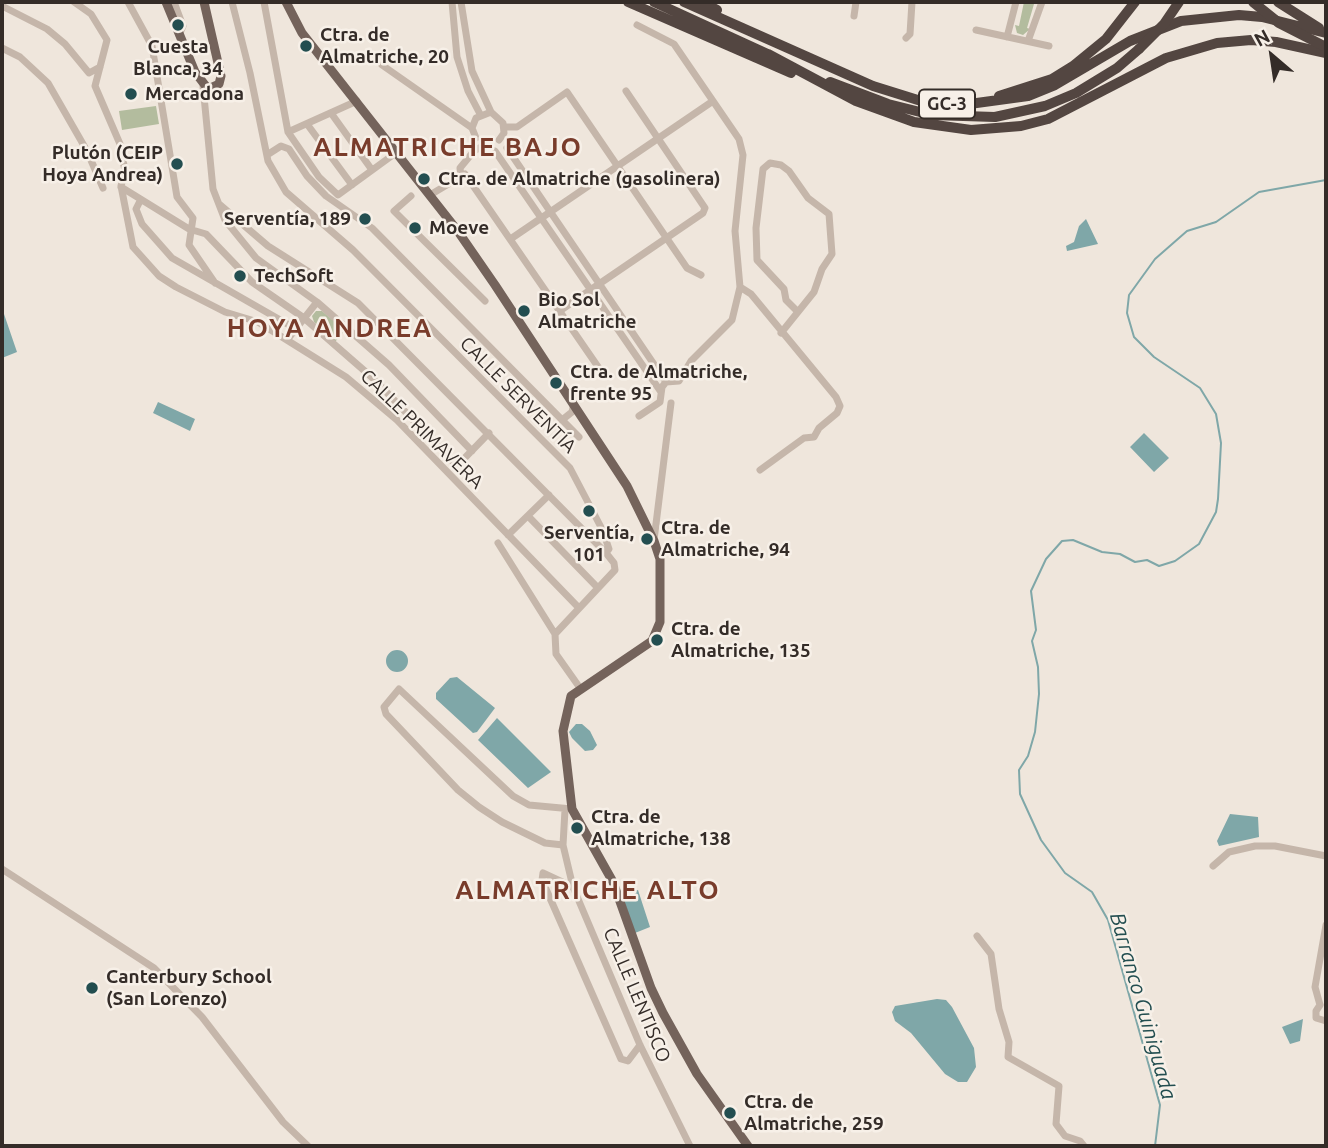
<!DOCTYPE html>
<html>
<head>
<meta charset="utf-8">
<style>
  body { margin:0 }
  #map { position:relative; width:1328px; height:1148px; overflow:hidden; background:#efe6dc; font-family:Ubuntu,sans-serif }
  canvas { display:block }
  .frame { position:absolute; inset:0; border:4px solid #342c28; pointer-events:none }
  .north { position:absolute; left:1237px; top:21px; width:70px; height:70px; -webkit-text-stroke:5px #f7f0e8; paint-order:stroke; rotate:331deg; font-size:19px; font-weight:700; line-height:28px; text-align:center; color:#342c28 }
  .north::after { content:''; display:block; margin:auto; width:24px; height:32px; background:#342c28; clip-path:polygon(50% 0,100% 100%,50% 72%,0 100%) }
</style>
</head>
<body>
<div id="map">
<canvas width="1328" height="1148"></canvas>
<div class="frame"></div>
<div class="north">N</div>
</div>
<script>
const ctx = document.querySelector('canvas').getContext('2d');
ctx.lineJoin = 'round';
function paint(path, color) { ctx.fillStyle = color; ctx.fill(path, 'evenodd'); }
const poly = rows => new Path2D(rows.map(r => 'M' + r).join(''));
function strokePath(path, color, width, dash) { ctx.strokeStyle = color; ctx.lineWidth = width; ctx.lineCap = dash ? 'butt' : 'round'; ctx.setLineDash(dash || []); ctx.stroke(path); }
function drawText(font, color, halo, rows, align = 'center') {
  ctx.font = font + ' Ubuntu,sans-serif'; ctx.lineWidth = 5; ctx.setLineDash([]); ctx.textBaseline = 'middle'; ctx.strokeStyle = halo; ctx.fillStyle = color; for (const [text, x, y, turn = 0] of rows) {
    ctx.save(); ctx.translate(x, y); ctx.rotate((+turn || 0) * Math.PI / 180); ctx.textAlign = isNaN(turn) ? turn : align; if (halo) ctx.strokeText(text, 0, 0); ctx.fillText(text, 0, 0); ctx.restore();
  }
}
paint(poly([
  [1024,2,1038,2,1038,4,1034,4,1027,28,1030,29,1023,35,1017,33,1015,25,1019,26],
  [156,106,159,124,122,130,119,111],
  [316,311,322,311,345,330,335,342,314,322,312,316]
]), '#b3bc9e');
paint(poly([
  [1086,219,1098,244,1067,251,1066,246,1074,242,1079,226],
  [4,314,17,352,2,358,2,316],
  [158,402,195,419,190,431,153,413],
  [1144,433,1169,458,1154,472,1130,447],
  '386 661a11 11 0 1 1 22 0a11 11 0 1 1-22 0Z',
  [457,677,495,708,477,732,473,733,436,699,436,693,450,678],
  [497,718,551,772,528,788,478,740],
  [576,724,582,724,590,731,597,745,593,750,585,751,572,738,569,732],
  [1230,814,1258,817,1259,837,1219,846,1217,841],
  [638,890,650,927,635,933,622,895],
  [937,999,946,1000,952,1007,974,1048,976,1067,967,1082,958,1082,945,1074,911,1033,895,1021,892,1012,895,1006],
  [1303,1019,1300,1041,1290,1044,1282,1027]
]), '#7fa7a8');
strokePath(poly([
  [1155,1146,1160,1105,1108,920,1092,892,1065,873,1041,840,1020,794,1019,770,1028,756,1035,732,1039,694,1038,667,1032,641,1036,630,1031,591,1046,559,1062,541,1073,540,1102,552,1120,554,1135,562,1147,560,1159,566,1175,561,1199,544,1216,512,1218,499,1221,443,1216,414,1200,388,1154,357,1134,337,1127,313,1129,295,1155,259,1187,231,1216,222,1259,192,1326,180]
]), '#7fa7a8', 2);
strokePath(poly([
  [74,2,91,14,107,40,95,86,120,144,125,171,121,186,133,247,159,276,176,287,225,312,258,322,346,377,397,420,579,608],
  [128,2,152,46,177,197,193,218,189,245,215,283],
  [174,2,183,26,179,35],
  [264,2,288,132,319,177,338,195,397,152],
  [452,2,457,57,468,91,480,114],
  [461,2,472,71,491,112],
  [2,6,47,29,65,44,89,73,100,67],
  [854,16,856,2],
  [637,25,674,44,739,139,743,155,735,231,740,287,732,320,691,361,679,381,666,382,662,387,660,402,639,416],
  [976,30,1049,46],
  [1007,37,1016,2],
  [906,38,910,34,912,2],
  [1028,41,1042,2],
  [2,48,20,57,48,83,87,151,103,188],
  [382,65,472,128],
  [203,86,213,189,225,220,256,258,317,302,389,365,472,451],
  [331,113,372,170],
  [307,124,352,185],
  [504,127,517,127,567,92,687,268,701,275],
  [288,132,357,101],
  [476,138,472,128,476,118,491,112,503,123,504,133,499,140],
  [507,148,666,382],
  [267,155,281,146,289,149,307,176,326,196,372,228,579,437],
  [461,176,460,168,474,151,481,147,495,151,661,392],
  [121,187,189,229,206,234,252,282,304,318,375,380,457,466],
  [430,195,465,174,603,374],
  [411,196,394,211,485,301],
  [140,201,136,209,142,224,172,258,296,329],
  [219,204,268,246,358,303,606,553,609,549,603,531,570,468,353,250,286,192,268,161,250,73,232,2],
  [512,238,713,101],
  [740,287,751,294,836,397,840,406,837,413,819,428,814,437,804,438,760,470],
  [561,310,703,213,705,208,626,91],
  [781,333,814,292,822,269,832,254,829,214,808,198,789,171,781,165,770,163,763,169,756,228,757,260,784,289,786,300,796,310],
  [287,340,317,302],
  [562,420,572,412,574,403],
  [455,468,489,433],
  [528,516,598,588],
  [508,535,549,495],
  [654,540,671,403],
  [498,543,555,634],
  [580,688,556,654,555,634,615,570,614,563,606,553],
  [565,810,563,845,573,887,640,1045,690,1146],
  [563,845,545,843,502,822,479,807,458,790,386,714,384,707,399,689,513,796,529,805,572,809],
  [1213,866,1229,852,1255,846,1275,846,1326,856],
  [2,869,154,968,202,1017,283,1122,308,1146],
  [573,887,543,873,542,880,621,1059,628,1061,640,1045],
  [977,936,991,954,999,1009,1009,1042,1008,1057,1059,1086,1056,1124,1065,1136,1080,1141,1084,1146],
  [1320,1005,1315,987,1326,925],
  [1320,1005,1316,1011,1316,1018,1326,1021]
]), '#c5b6aa', 7);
strokePath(poly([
  [166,2,195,72,208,89,219,84,221,76,204,2],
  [286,2,302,33,457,230,495,285,627,486,654,541,660,559,660,622,652,641,571,696,563,731,572,809,613,882,651,988,663,1013,697,1074,748,1146]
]), '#74635b', 9);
strokePath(poly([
  [628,2,791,73],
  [654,2,772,56],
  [684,2,873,86,921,101,962,105,1028,96,1055,85,1130,41,1181,21,1239,15,1262,17,1326,33],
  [702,2,717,10],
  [1278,2,1319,28],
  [768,54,856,101,914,122,971,130,1021,126,1048,119,1166,58,1217,43,1251,40,1276,42,1326,53],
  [830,82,888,104,932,115,995,117,1045,106,1076,93,1117,68,1139,49],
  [999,96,1052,79,1073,66,1106,39,1135,2]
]), '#534641', 10);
strokePath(poly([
  [1253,2,1279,23,1326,47],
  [1139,49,1164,24,1179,2]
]), '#534641', 10);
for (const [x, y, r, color] of [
  [178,25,7,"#234e50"],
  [306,46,7,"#234e50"],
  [131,94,7,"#234e50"],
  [177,164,7,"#234e50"],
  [424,179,7,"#234e50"],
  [365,219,7,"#234e50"],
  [415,228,7,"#234e50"],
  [240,276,7,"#234e50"],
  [524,311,7,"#234e50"],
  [556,383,7,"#234e50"],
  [589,511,7,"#234e50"],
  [647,539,7,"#234e50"],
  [657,640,7,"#234e50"],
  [577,828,7,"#234e50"],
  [92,988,7,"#234e50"],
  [730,1113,7,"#234e50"]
]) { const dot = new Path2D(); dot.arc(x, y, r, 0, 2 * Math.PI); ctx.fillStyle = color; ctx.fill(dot); strokePath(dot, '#f7f0e8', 2.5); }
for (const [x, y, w] of [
  [947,104,56]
]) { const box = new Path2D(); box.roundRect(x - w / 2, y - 14.5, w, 29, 5); ctx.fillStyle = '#f7f0e8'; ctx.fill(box); strokePath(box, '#342c28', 2); }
drawText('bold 18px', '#342c28', null, [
  ["GC-3",947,104]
]);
drawText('bold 19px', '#342c28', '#f7f0e8', [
  ["Ctra. de",320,35],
  ["Almatriche, 20",320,57],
  ["Cuesta",178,47,"center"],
  ["Blanca, 34",178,69,"center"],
  ["Mercadona",145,94],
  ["Plutón (CEIP",163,153,"right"],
  ["Hoya Andrea)",163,175,"right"],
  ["Ctra. de Almatriche (gasolinera)",438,179],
  ["Serventía, 189",351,219,"right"],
  ["Moeve",429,228],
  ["TechSoft",254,276],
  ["Bio Sol",538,300],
  ["Almatriche",538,322],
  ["Ctra. de Almatriche,",570,372],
  ["frente 95",570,394],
  ["Ctra. de",661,528],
  ["Almatriche, 94",661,550],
  ["Serventía,",589,533,"center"],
  ["101",589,555,"center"],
  ["Ctra. de",671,629],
  ["Almatriche, 135",671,651],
  ["Ctra. de",591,817],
  ["Almatriche, 138",591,839],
  ["Canterbury School",106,977],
  ["(San Lorenzo)",106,999],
  ["Ctra. de",744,1102],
  ["Almatriche, 259",744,1124]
], 'left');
drawText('19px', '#342c28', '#f7f0e8', [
  ["CALLE SERVENTÍA",518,395,45],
  ["CALLE PRIMAVERA",422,429,44],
  ["CALLE LENTISCO",637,995,67]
]);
drawText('italic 21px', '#234e50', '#f7f0e8', [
  ["Barranco Guiniguada",1143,1006,74]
]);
ctx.letterSpacing = '2px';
drawText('bold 26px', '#793c2b', '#f7f0e8', [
  ["ALMATRICHE BAJO",448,147],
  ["HOYA ANDREA",330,328],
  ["ALMATRICHE ALTO",588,890]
]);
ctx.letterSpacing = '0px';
</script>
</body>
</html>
